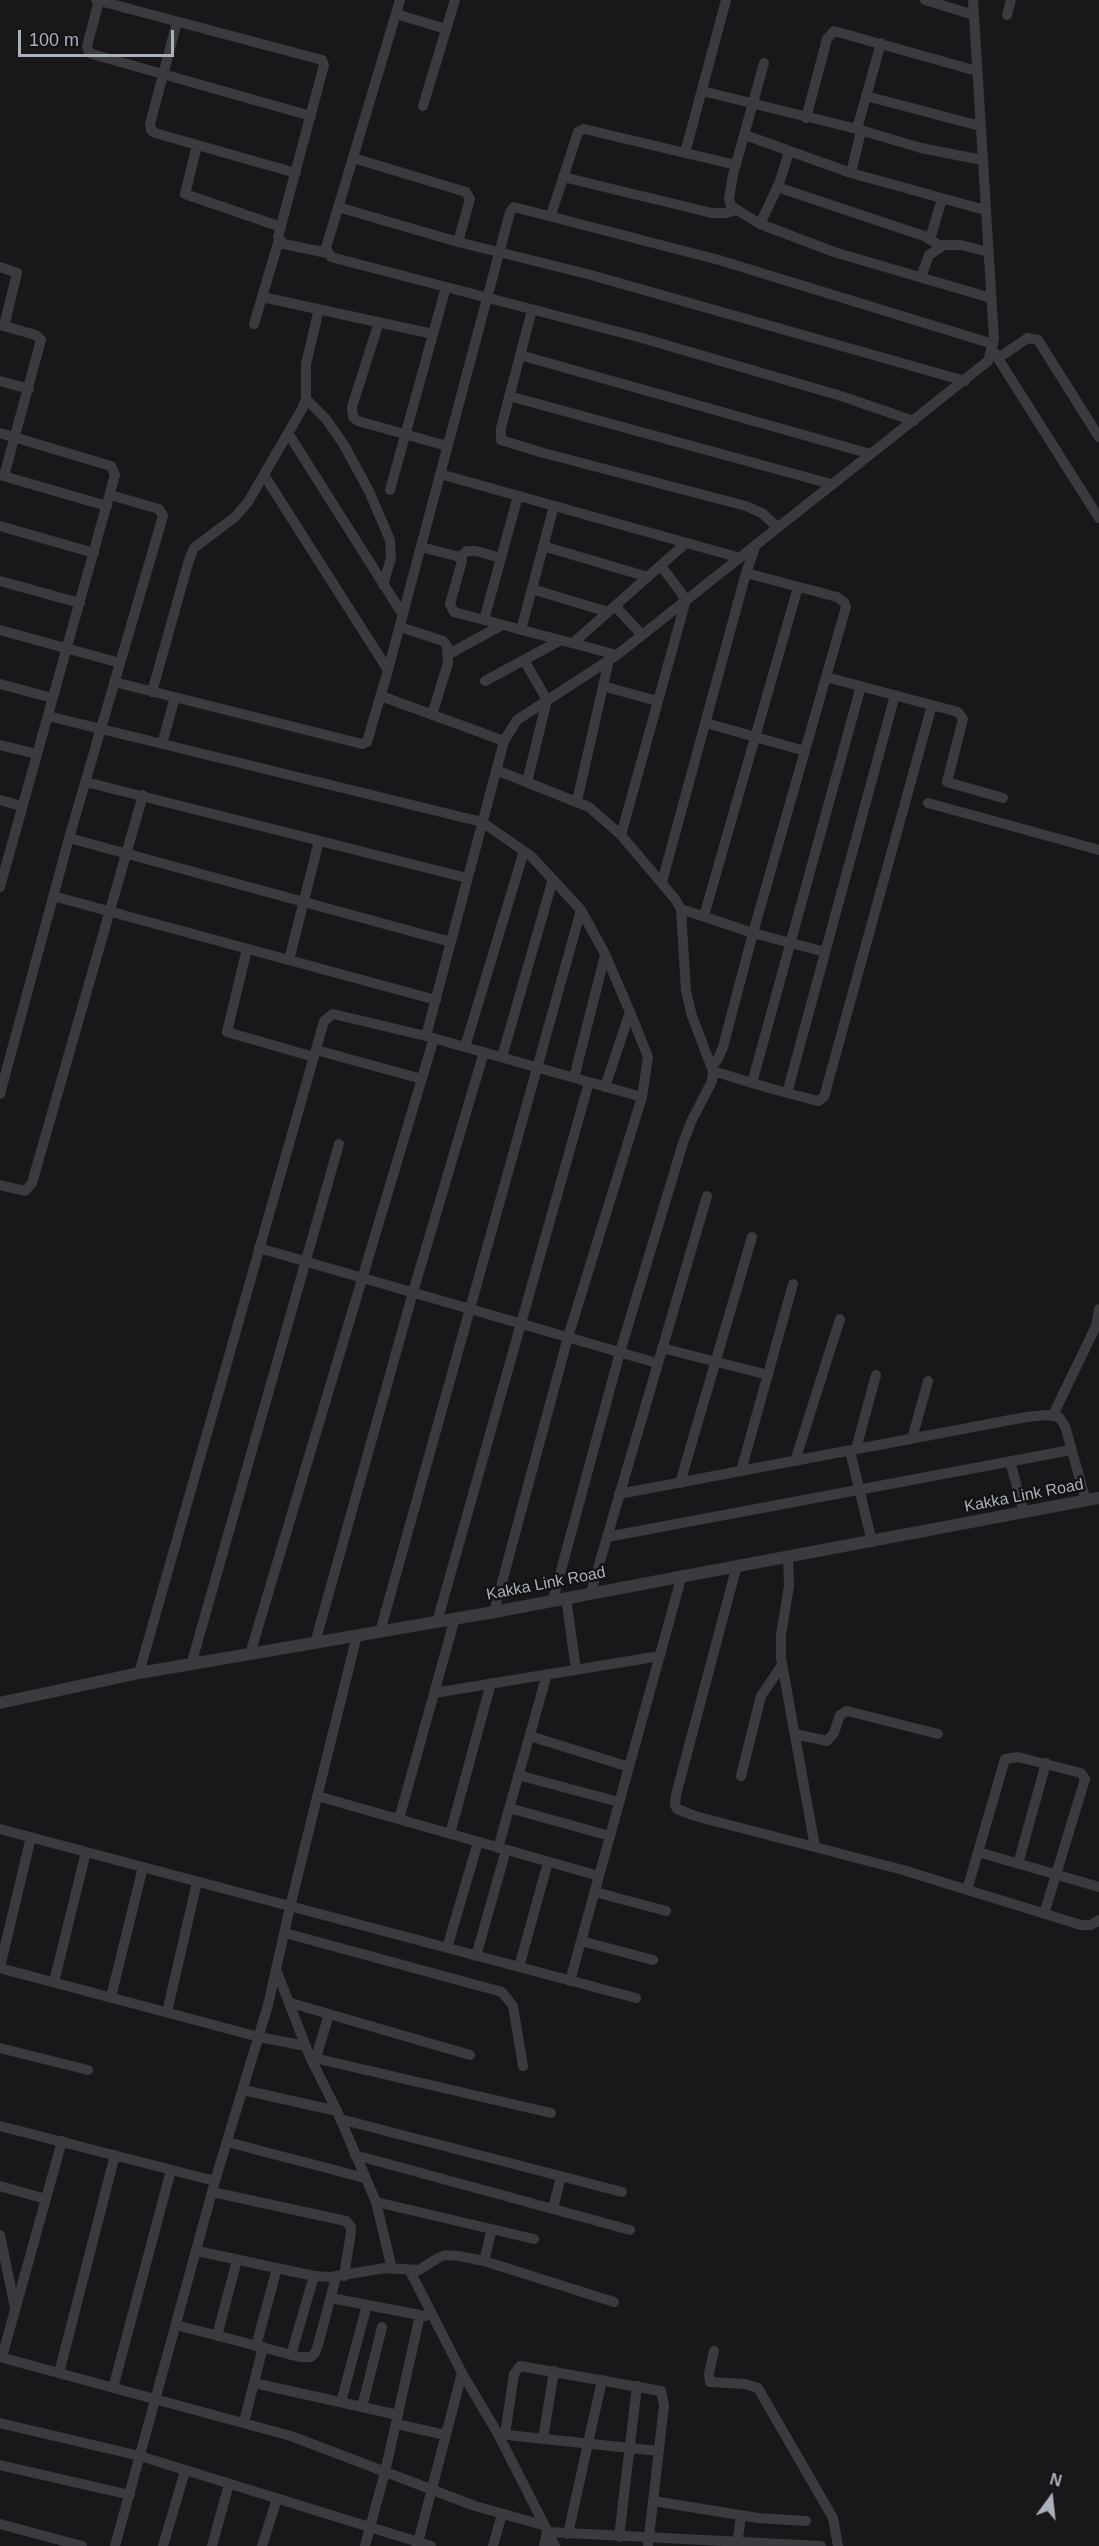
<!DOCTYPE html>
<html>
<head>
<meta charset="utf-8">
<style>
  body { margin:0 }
  #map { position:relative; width:1099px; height:2546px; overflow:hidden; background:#18181a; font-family:Helvetica,sans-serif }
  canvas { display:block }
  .north { position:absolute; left:1021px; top:2468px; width:60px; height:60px; -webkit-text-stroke:4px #131315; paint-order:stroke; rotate:15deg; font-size:16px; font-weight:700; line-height:24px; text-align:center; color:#abb0ba }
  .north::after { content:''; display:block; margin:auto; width:21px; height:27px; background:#abb0ba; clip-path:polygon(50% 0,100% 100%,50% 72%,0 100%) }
  .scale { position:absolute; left:18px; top:30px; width:156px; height:27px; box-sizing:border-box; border:3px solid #abb0ba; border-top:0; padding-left:8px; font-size:18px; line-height:21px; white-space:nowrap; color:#abb0ba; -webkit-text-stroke:4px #131315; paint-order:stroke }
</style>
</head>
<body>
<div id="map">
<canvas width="1099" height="2546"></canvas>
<div class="north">N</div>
<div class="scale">100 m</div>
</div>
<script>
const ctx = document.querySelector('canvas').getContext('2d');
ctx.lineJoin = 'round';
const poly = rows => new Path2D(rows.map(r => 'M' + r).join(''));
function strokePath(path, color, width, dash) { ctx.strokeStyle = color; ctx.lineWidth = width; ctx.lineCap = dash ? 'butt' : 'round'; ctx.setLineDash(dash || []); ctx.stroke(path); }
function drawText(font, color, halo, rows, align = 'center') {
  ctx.font = font + ' Helvetica,sans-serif'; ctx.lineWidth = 5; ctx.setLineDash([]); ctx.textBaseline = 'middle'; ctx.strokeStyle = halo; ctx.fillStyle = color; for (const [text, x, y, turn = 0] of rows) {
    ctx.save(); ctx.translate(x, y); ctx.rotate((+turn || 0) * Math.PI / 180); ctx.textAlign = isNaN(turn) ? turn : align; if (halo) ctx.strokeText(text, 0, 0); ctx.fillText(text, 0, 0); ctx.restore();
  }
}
strokePath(poly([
  [96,0,322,60,324,65,278,237,284,244,327,253],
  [400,0,326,248,331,257,642,338,841,396,914,421],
  [925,0,974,15],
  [99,1,87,46,88,50,92,54,311,116],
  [396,14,446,29],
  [1007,15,1011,0],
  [177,22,150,124,151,130,155,133,296,173],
  [764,63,733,175,729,198,731,206,760,224,834,252,991,298],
  [702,91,857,129,921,148,982,160],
  [866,96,980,126],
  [423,106,455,0],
  [806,118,827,39,834,31,977,71],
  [857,129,881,43],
  [745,135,851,173,985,210],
  [197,145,185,194,281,227],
  [685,153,726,0],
  [353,158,466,192,470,199,458,242],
  [851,173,861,131],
  [563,177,712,213,726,213,736,210],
  [777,187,924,236,941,246],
  [338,207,458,242,591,275,965,381],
  [551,215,578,132,584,129,736,165],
  [760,224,779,184,789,152],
  [930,239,942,199],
  [0,267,17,273,4,326],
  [921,277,929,255,944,245,961,245,988,252],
  [262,297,433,334],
  [532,310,501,428,501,440,540,452,746,506,762,513,777,527],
  [379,322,352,407,353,417,358,421,447,446],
  [254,324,279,240],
  [0,325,36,335,41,340,4,476],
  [992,349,1099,518],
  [520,355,871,454],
  [998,358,1028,338,1038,340,1099,437],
  [0,381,29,389],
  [509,396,831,484],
  [306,399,326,419,344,445,369,491,390,540,391,558,383,585],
  [0,433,111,466,115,475,0,887],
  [288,433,403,615],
  [440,474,737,557],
  [0,475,107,506],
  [264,475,388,670],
  [390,490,446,287],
  [0,526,94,553],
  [543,546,648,577],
  [421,547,460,557,462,561,450,604,454,612,617,655],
  [460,557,467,551,476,551,501,558],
  [0,581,80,603],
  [532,589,608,612],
  [615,606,642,635],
  [484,620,518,496],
  [400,627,443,641,447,646,448,663,432,715],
  [0,630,120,663],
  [521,630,554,506],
  [573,643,686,543],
  [449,654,502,625],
  [524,660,547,700,527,782],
  [826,677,958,712,963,719,947,782,1003,798],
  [485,681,561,640],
  [114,682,362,744,367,742,388,670,510,212,514,207,719,260,993,344],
  [0,684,53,698],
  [603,686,657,701],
  [152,692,189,560,194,548,235,517,248,502,302,409,306,399,306,364,319,309],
  [381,696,504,741],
  [48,716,482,822,531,856,581,910,605,954,630,1012],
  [706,723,805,751],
  [162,744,175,697],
  [0,745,37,754],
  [496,770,589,807,621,835,675,899,681,909,686,991,692,1016,713,1071,712,1081,691,1122,683,1143,620,1352,553,1600],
  [86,782,467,878],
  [0,800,22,806],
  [577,801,609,660],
  [928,803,1099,850],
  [621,835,684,607,685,600,680,591,661,566],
  [69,838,451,942],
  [662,882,746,573,756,544],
  [53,896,436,1000],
  [681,909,753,933,825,952],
  [704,916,798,587],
  [247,949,227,1032,314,1057],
  [289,960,319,841],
  [426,1036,504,741,517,720,617,655,988,361,994,339,973,0],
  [465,1047,524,851],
  [316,1050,422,1079],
  [502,1057,553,879],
  [712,1065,718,1059,723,1047,753,933,846,607,844,602,837,597,746,573],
  [713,1071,752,1083,861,686],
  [574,1078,605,955],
  [752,1083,787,1093,895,695],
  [605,1087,630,1012,648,1057,642,1097],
  [787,1093,818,1101,824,1097,932,705],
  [0,1094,69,838,163,516,159,509,110,495],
  [0,1185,25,1191,32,1183,143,795],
  [259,1248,657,1363],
  [662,1348,768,1375],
  [1053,1415,1096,1326,1099,1309],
  [912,1439,928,1381],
  [856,1449,876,1375],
  [850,1451,872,1542],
  [795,1461,840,1319],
  [1010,1461,1024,1513],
  [741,1471,793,1284],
  [680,1483,752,1237],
  [619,1494,1026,1417,1047,1415,1059,1417,1065,1426,1086,1501],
  [607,1537,1071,1450],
  [788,1556,789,1586,781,1635,781,1658,815,1847],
  [737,1565,676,1795,675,1805,677,1809,695,1816,903,1870,1081,1925,1091,1925,1099,1920],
  [591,1592,707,1196],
  [566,1597,576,1670],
  [437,1622,589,1082],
  [380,1632,581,910],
  [315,1643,413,1292,484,1052],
  [250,1654,434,1038],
  [191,1665,339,1144],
  [139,1673,324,1021,333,1014,426,1036,642,1097,568,1337,494,1612],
  [434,1693,660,1656],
  [795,1734,827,1741,834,1733,840,1715,847,1711,938,1734],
  [530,1736,629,1767],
  [518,1775,619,1802],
  [741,1776,761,1696,782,1665],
  [317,1796,599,1876],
  [509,1808,610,1836],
  [399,1819,455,1618],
  [0,1829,636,1998],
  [450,1834,491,1683],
  [498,1848,547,1674],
  [978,1852,1099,1887],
  [1018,1864,1046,1763],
  [967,1890,1005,1759,1018,1757,1081,1773,1085,1779,1044,1914],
  [595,1892,666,1911],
  [285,1933,502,1992,513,2006,523,2066],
  [581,1941,653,1960],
  [447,1948,478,1842],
  [476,1956,506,1850],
  [0,1967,31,1837],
  [519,1967,548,1862],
  [0,1968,259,2037,306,2046],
  [277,1972,310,2057,337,2111,376,2202,392,2269],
  [570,1981,682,1575],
  [54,1982,86,1852],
  [111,1997,143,1867],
  [291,2003,470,2055],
  [167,2012,197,1882],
  [0,2048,88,2070],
  [310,2057,551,2113],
  [316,2058,329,2014],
  [243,2090,337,2111],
  [340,2119,622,2192],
  [0,2126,215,2181],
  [227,2142,365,2178],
  [355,2155,630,2230],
  [0,2186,46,2199],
  [212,2192,346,2221,351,2227,351,2232,344,2276],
  [376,2202,534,2239],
  [553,2209,561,2176],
  [0,2235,15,2308],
  [197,2251,314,2276,331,2277,385,2268,419,2270,438,2258,445,2255,459,2256,484,2261,614,2302],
  [484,2261,492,2229],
  [410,2271,462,2373,498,2434,555,2546],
  [331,2298,425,2316],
  [176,2325,300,2357,311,2357,315,2353,318,2345,336,2277],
  [217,2336,237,2260],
  [256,2346,277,2268],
  [714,2351,709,2373,710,2382,745,2384,758,2388,833,2518,838,2546],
  [291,2355,314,2276],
  [0,2357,291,2436,475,2506,543,2525],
  [2,2357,62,2141],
  [59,2373,115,2155],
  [254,2383,398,2415],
  [113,2388,171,2170],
  [341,2402,367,2305],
  [362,2407,382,2327],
  [244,2422,263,2347],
  [0,2423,140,2456,431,2546],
  [396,2424,446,2435],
  [498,2434,658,2451],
  [505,2435,514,2374,520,2366,661,2391,664,2405,648,2546],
  [543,2439,554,2371],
  [0,2465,130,2495],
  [653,2501,758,2518,806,2521],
  [0,2524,82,2546],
  [568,2534,602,2380],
  [619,2537,637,2386],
  [115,2546,215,2181,268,2005,290,1907,357,1635],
  [163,2546,185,2471],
  [212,2546,229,2484],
  [262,2546,277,2499],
  [365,2546,385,2472,420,2315],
  [417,2546,462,2373],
  [493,2546,502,2514],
  [544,2546,547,2532,821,2546],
  [737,2546,741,2515]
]), '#393b3f', 10);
strokePath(poly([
  [0,1703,139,1673,494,1612,1099,1498]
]), '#393b3f', 12);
drawText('16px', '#abb0ba', '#131315', [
  ["Kakka Link Road",1024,1496,-11],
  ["Kakka Link Road",546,1584,-11]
]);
</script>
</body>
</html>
